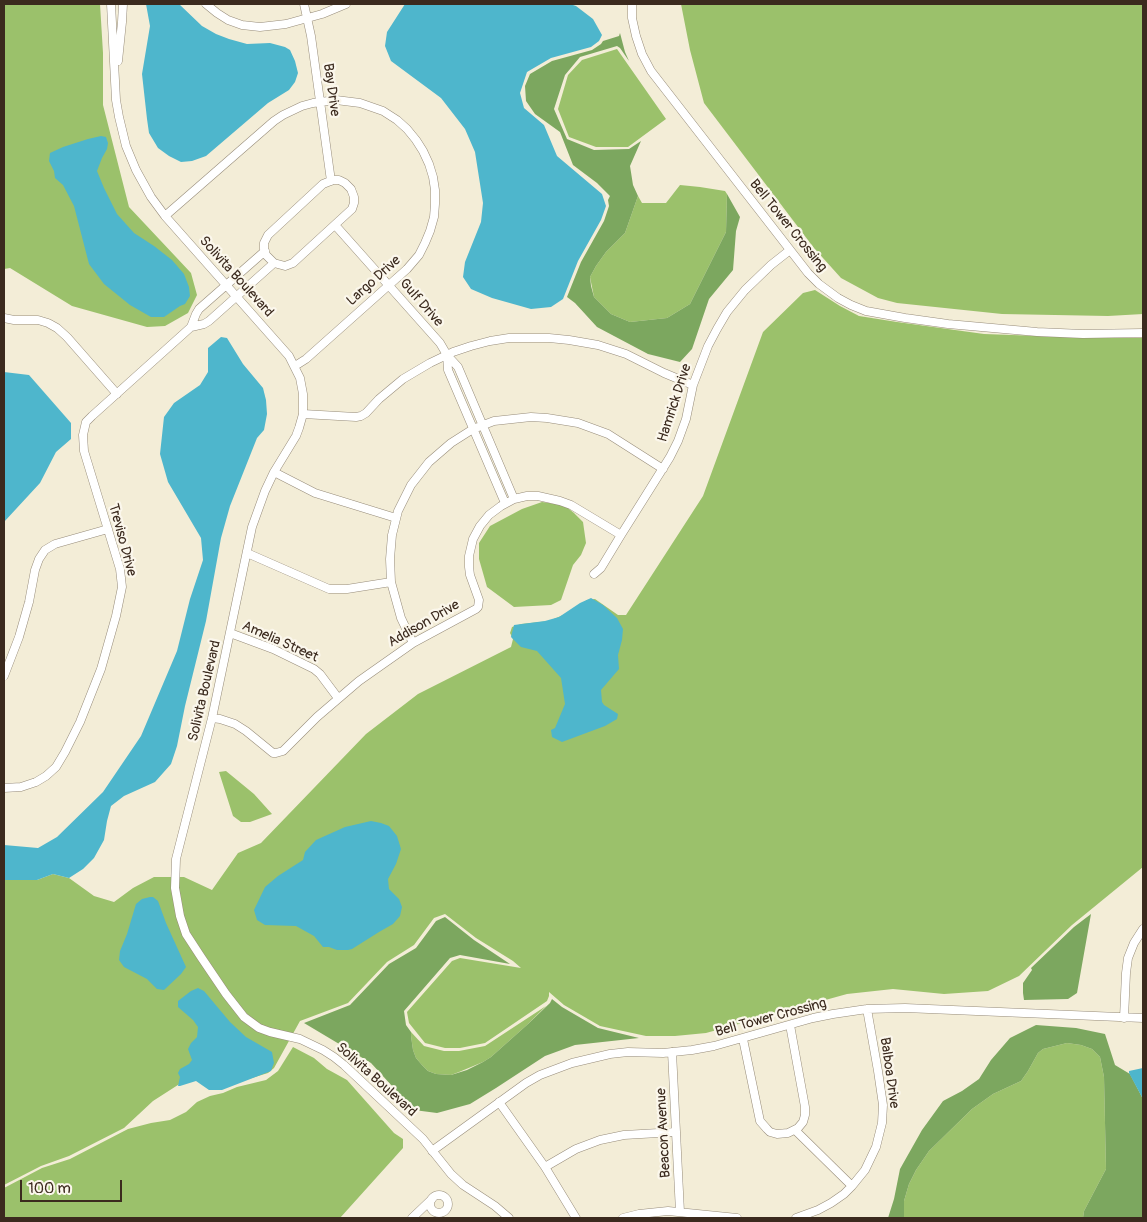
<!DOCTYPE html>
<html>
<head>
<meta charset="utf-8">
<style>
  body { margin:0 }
  #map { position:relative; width:1147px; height:1222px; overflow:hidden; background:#f3edd7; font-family:Pangolin,sans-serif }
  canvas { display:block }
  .frame { position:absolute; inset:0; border:5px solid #3b2a1e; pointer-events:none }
  .scale { position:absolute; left:20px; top:1180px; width:102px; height:22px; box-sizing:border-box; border:2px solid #3b2a1e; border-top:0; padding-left:6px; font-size:15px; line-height:18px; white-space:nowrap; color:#3b2a1e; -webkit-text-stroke:4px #fbf7ec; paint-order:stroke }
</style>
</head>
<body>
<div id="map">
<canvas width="1147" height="1222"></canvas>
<div class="frame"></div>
<div class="scale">100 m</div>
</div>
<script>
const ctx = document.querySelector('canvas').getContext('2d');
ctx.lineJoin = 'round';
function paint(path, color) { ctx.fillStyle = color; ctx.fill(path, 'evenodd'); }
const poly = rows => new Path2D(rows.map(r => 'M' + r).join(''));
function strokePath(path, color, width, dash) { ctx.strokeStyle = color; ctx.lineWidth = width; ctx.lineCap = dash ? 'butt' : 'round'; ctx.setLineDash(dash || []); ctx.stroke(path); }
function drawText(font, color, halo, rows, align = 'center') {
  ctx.font = font + ' Pangolin,sans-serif'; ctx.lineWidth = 4.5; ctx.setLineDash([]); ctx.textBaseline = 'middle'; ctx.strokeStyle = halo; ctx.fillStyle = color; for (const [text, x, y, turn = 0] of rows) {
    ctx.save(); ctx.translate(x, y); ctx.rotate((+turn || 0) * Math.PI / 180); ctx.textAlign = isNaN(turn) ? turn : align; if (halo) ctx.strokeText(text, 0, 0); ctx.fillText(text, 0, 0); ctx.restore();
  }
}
paint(poly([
  [4,4,100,4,103,53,103,105,129,207,191,273,197,295,188,313,165,326,147,327,72,306,10,268,4,269],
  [681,4,1143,4,1143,314,1108,316,1002,314,897,303,878,298,841,278,814,248,704,103,690,50],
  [617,49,666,119,628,147,596,147,569,137,558,109,568,75,582,60],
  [680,185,700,187,725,191,727,194,726,232,690,304,667,318,630,322,611,314,594,297,590,277,596,266,606,252,625,233,638,196,642,203,666,203],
  [815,290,840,306,859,316,897,322,984,334,1094,338,1143,338,1143,867,1072,925,1019,976,988,991,944,994,893,989,847,994,706,1033,675,1036,646,1036,600,1026,564,1005,549,992,549,996,547,1001,485,1043,460,1048,445,1048,425,1043,409,1023,407,1012,452,961,460,958,521,968,513,961,476,938,445,914,434,918,414,945,387,962,348,1003,300,1021,274,1068,268,1073,226,1086,195,1074,153,1101,124,1128,69,1156,41,1166,4,1185,4,880,37,880,53,874,69,878,94,896,114,902,133,888,154,877,184,877,212,890,238,853,261,843,366,734,418,694,511,647,513,639,510,633,512,627,521,624,549,621,568,613,587,600,595,599,618,615,626,615,703,496,763,332,803,293],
  [542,502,564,505,574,513,583,522,586,543,581,555,573,565,561,600,551,605,514,607,487,587,479,559,479,543,490,526,522,509],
  [226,771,254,794,272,814,250,822,241,822,233,816,219,772],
  [546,1006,528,1024,491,1057,483,1062,459,1072,451,1075,436,1074,428,1071,422,1065,416,1058,413,1050,411,1036,411,1032,424,1046,444,1051,459,1051,485,1046],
  [1067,1043,1081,1045,1092,1049,1100,1057,1104,1077,1106,1169,1084,1211,1083,1218,904,1218,904,1201,909,1184,916,1170,929,1151,972,1109,993,1094,1021,1081,1028,1071,1038,1053,1043,1049],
  [293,1047,314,1058,327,1069,347,1080,394,1133,403,1139,403,1148,340,1218,4,1218,4,1188,42,1168,70,1159,128,1129,151,1123,170,1120,186,1112,197,1102,210,1096,223,1093,237,1087,266,1080,278,1071]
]), '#9bc16b');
paint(poly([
  [620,33,625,52,629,61,620,48,617,46,580,57,565,75,554,109,567,139,594,150,629,149,641,141,630,166,633,185,638,196,625,233,606,252,596,266,590,277,591,286,594,297,611,314,630,322,667,318,690,304,726,232,727,194,740,217,736,231,733,270,709,299,692,349,680,362,648,354,597,327,575,303,567,297,581,262,604,221,609,206,608,200,610,196,597,183,573,165,560,132,535,114,526,101,525,86,530,74,552,61,592,50,601,44,603,41,619,36],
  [1091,914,1077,993,1068,999,1024,1000,1023,993,1023,983,1032,970,1031,968,1074,927],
  [445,917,474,940,510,964,460,955,450,958,404,1011,406,1025,411,1032,411,1036,413,1050,416,1058,422,1065,428,1071,436,1074,451,1075,467,1070,483,1062,491,1057,528,1024,550,1003,552,999,562,1007,598,1028,639,1038,575,1045,545,1056,496,1088,470,1104,437,1113,414,1110,371,1063,304,1023,350,1005,389,964,416,948,436,921],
  [1036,1025,1076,1028,1105,1034,1115,1065,1130,1074,1143,1099,1143,1218,1083,1218,1084,1211,1106,1169,1104,1077,1100,1057,1092,1049,1081,1045,1067,1043,1043,1049,1038,1053,1028,1071,1021,1081,993,1094,972,1109,929,1151,916,1170,909,1184,904,1201,904,1218,888,1218,894,1199,900,1169,922,1130,943,1101,962,1091,979,1079,991,1060,1010,1038]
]), '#7ca75f');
paint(poly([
  [146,4,179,4,202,26,216,34,229,39,247,44,270,43,285,47,290,50,295,61,298,73,295,82,289,90,268,103,206,156,192,161,181,162,169,156,158,148,149,133,147,119,142,74,150,26],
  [405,4,570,4,576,6,593,19,602,35,599,41,591,47,551,58,527,72,520,93,524,108,544,125,557,156,602,194,606,206,601,220,578,261,563,299,551,307,531,309,492,298,471,289,463,277,465,262,481,222,483,203,475,152,465,129,441,98,391,61,385,46,387,32],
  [101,136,106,137,108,143,107,149,102,158,97,171,104,188,117,214,134,233,154,246,172,260,184,274,189,287,190,296,185,304,180,306,164,317,151,317,130,305,104,284,89,264,74,206,63,185,55,178,54,171,49,161,50,153,63,147,88,139],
  [221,337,227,338,243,364,263,388,266,400,267,414,264,430,257,438,230,506,221,538,206,621,185,706,177,746,171,764,155,782,124,796,111,806,107,821,104,840,94,858,83,869,69,878,53,874,37,880,4,880,4,845,38,848,57,837,103,792,141,736,177,651,190,599,203,560,201,538,168,482,160,454,164,417,174,403,200,385,208,372,208,348],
  [4,372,29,375,71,423,71,439,56,452,40,483,4,522],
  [591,598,603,605,617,618,623,629,622,640,618,655,619,669,601,690,602,702,604,705,618,714,617,719,605,726,562,742,552,737,551,730,555,728,565,704,561,678,537,651,521,647,511,637,514,625,545,621,559,617,580,603],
  [371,821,381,823,389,826,397,836,401,849,396,864,388,879,389,889,399,899,402,907,400,916,393,924,379,932,352,949,348,950,337,950,329,947,323,947,314,936,296,926,265,925,257,920,254,910,265,887,278,876,303,860,305,852,316,840,345,827],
  [150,897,153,897,158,901,166,923,186,967,181,974,164,990,157,989,147,979,124,967,119,960,120,951,127,934,136,904,142,899],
  [198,988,204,991,230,1022,246,1037,272,1052,274,1063,271,1071,222,1090,209,1090,196,1081,180,1086,178,1086,180,1077,178,1073,180,1069,189,1064,192,1060,188,1049,191,1043,197,1037,198,1027,193,1020,178,1007,178,1001,191,991],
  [1143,1068,1143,1099,1129,1073,1129,1071]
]), '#4eb6cc');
const minor = poly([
  [111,4,116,100,119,117,126,146,136,170,151,197,165,216,289,356,300,378,303,394,303,414,299,428,296,436,274,472,265,491,252,527,212,718,176,859,175,888,180,916,186,934,201,957,226,994,244,1017,259,1028,270,1032,300,1039,323,1050,334,1057,344,1065,423,1139,451,1174,463,1185,495,1206,509,1218],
  [206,4,217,13,228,20,242,25,260,27,286,24,322,14,346,4],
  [304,4,311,36,331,181],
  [632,4,632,18,636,36,642,54,651,71,808,273,819,284,838,298,851,305,866,311,905,318,948,324,1037,332,1083,334,1143,333],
  [118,61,122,22,123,4],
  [333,180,339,180,345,183,351,189,354,197,354,203,352,209,293,263,285,266,274,263,266,255,264,249,264,243,268,235,323,184,333,180],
  [165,216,274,121,283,115,302,106,313,103,336,100,360,103,383,111,397,120,407,129,416,140,423,151,429,164,433,177,435,190,435,204,434,217,430,231,425,243,419,255,407,269,306,359,295,366],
  [335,225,440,343,447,355,458,367,514,499],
  [4,318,14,320,38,320,48,323,57,328,67,337,117,394],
  [191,327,204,324,209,321,274,263],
  [447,355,448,370,505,503],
  [303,414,356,417,361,416,366,413,379,399,403,379,430,363,453,352,471,346,490,341,509,338,549,338,569,340,598,345,626,354,664,373,693,385],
  [274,472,315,493,396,518],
  [247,553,329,589,347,589,391,582],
  [594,574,601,568,621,535,670,457,678,441,686,419,693,385,708,346,717,329,727,312,745,290,771,265,790,250],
  [230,633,273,649,314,669,320,674,338,698],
  [413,643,401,618,391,582,390,559,392,535,398,511,411,485,429,462,451,443,473,429,494,421,531,417,547,418,578,423,608,434,663,469],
  [4,676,19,637,29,602,35,570,39,559,45,550,55,544,108,529],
  [212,718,220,719,235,724,246,731,273,753,276,753,283,751,317,717,359,681,413,643,476,609,478,607,479,600,470,575,469,567,469,556,473,539,480,526,489,515,501,506,514,499,527,496,538,496,560,501,571,505,621,535],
  [4,788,21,787,36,782,46,776,56,767,65,752,80,722,101,669,116,616,122,587,120,569,84,451,83,435,86,422,92,416,191,327,196,314,199,309,265,251],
  [1124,1018,1126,973,1128,958,1134,943,1143,929],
  [743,1039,760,1121,767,1129,770,1132,777,1134,788,1133,798,1128,803,1122,805,1115,805,1107,790,1025],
  [672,1052,680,1212],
  [499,1102,545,1167,576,1218],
  [795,1130,852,1186],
  [432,1151,526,1083,540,1075,572,1063,610,1054,628,1052,663,1053,692,1050,714,1046,813,1018,833,1014,867,1009,905,1008,1143,1018],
  [545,1167,576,1149,600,1140,624,1135,676,1132],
  '430 1204a9 9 0 1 1 18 0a9 9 0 1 1-18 0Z',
  [412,1218,432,1199],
  [623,1218,639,1214,668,1211,737,1218],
  [796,1218,818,1210,831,1203,844,1194,852,1186,865,1170,876,1147,882,1123,883,1105,878,1071,867,1009]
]);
strokePath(minor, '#978c7a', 9);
strokePath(minor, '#fff', 8);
drawText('14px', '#3b2a1e', '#fbf7ec', [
  ["Bay Drive",331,90,82],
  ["Bell Tower Crossing",788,226,51],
  ["Solivita Boulevard",236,277,48],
  ["Largo Drive",374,281,-42],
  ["Gulf Drive",421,303,49],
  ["Hamrick Drive",675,403,-72],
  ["Treviso Drive",122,540,75],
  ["Addison Drive",424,624,-30],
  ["Amelia Street",280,642,24],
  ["Solivita Boulevard",205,691,-77],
  ["Bell Tower Crossing",771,1018,-15],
  ["Balboa Drive",889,1073,82],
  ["Solivita Boulevard",376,1080,42],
  ["Beacon Avenue",664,1133,-93]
]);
</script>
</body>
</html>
